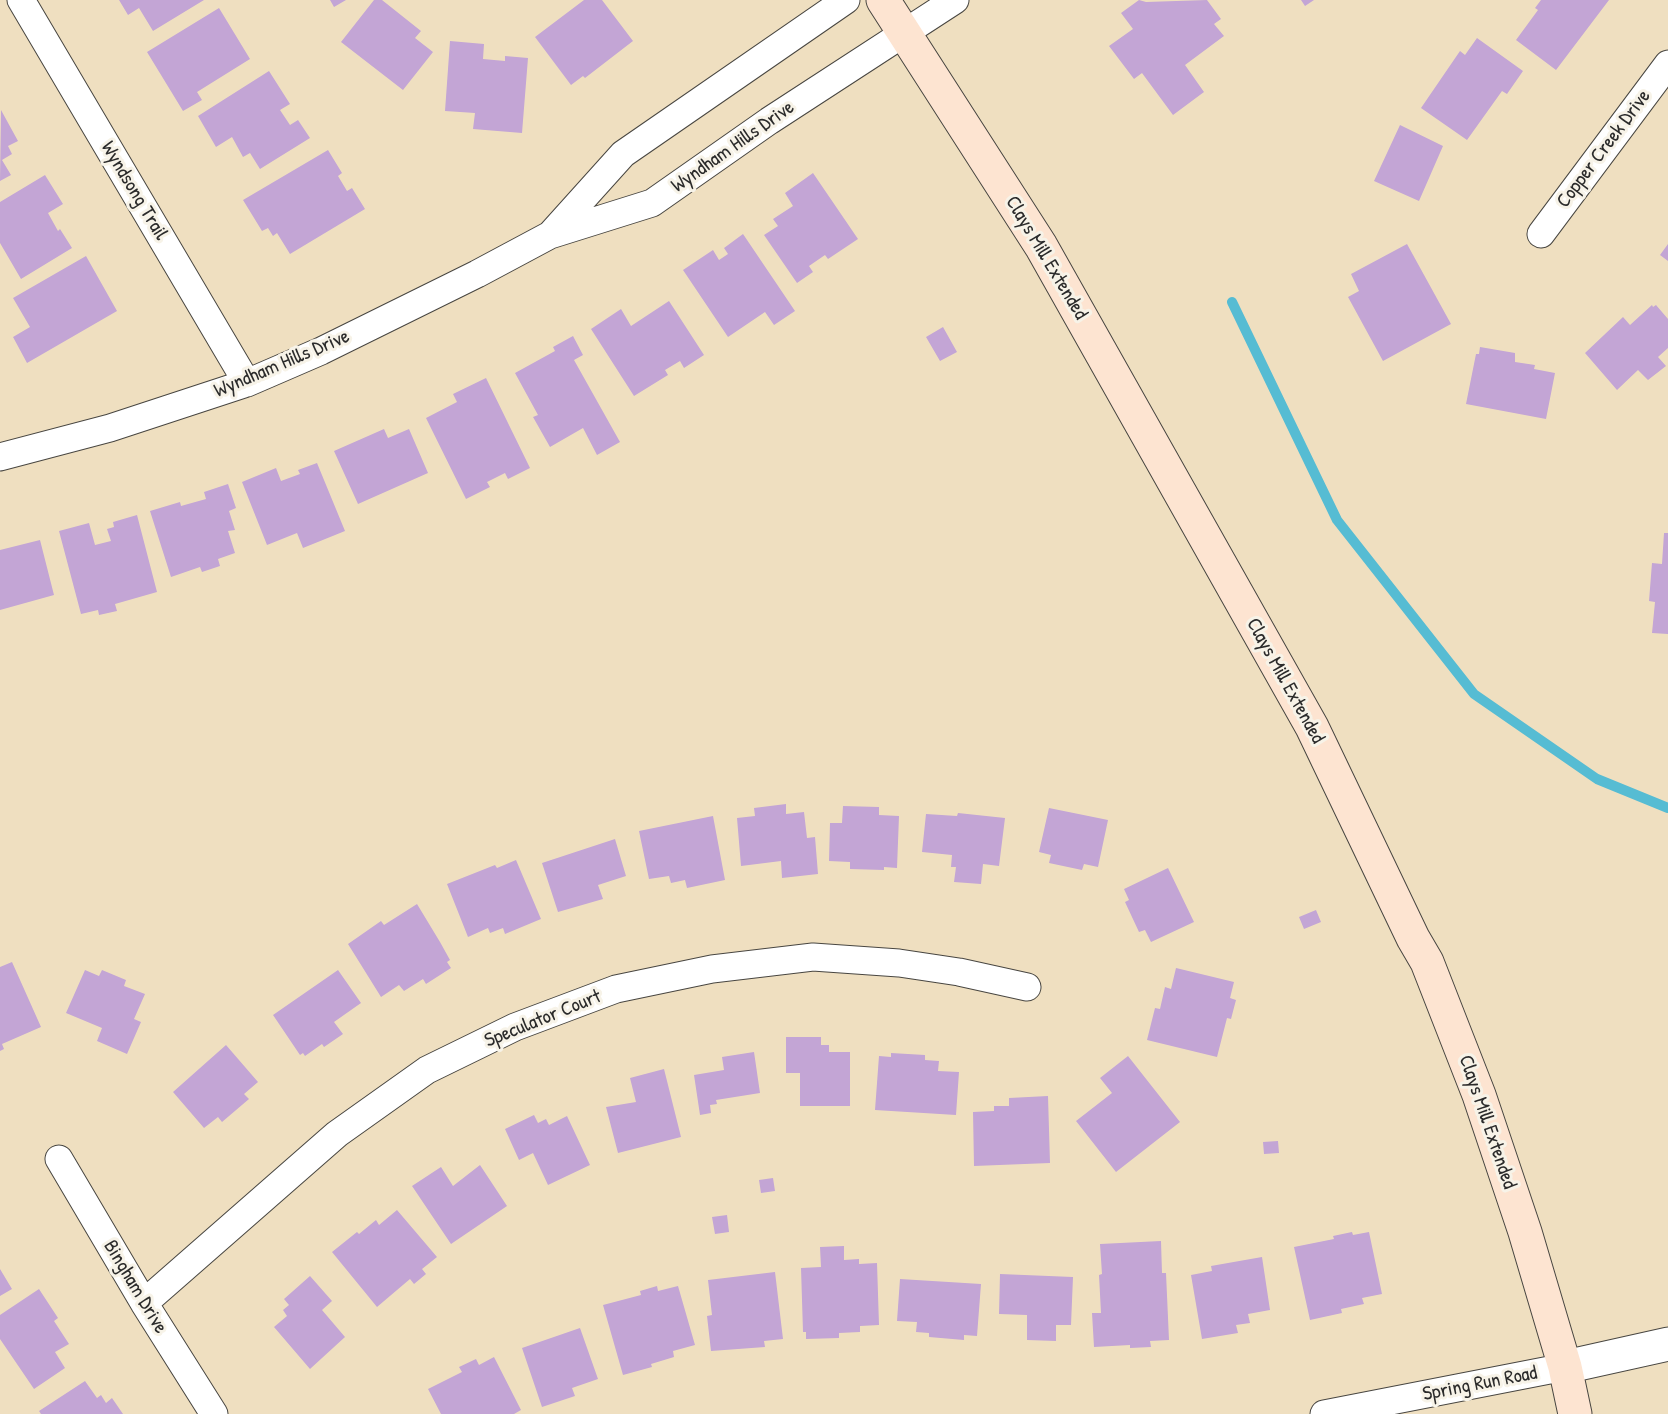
<!DOCTYPE html>
<html>
<head>
<meta charset="utf-8">
<style>
  body { margin:0 }
  canvas { display:block; background:#efdfc0 }
</style>
</head>
<body>
<canvas width="1668" height="1414"></canvas>
<script>
const ctx = document.querySelector('canvas').getContext('2d');
ctx.lineJoin = 'round';
const poly = rows => new Path2D(rows.map(r => 'M' + r).join(''));
function strokePath(path, color, width, dash) { ctx.strokeStyle = color; ctx.lineWidth = width; ctx.lineCap = dash ? 'butt' : 'round'; ctx.setLineDash(dash || []); ctx.stroke(path); }
function paint(path, color) { ctx.fillStyle = color; ctx.fill(path, 'evenodd'); }
function drawText(font, color, halo, rows, align = 'center') {
  ctx.font = font + ' "Patrick Hand",sans-serif'; ctx.lineWidth = 6; ctx.setLineDash([]); ctx.textBaseline = 'middle'; ctx.strokeStyle = halo; ctx.fillStyle = color; for (const [text, x, y, turn = 0] of rows) {
    ctx.save(); ctx.translate(x, y); ctx.rotate((+turn || 0) * Math.PI / 180); ctx.textAlign = isNaN(turn) ? turn : align; if (halo) ctx.strokeText(text, 0, 0); ctx.fillText(text, 0, 0); ctx.restore();
  }
}
strokePath(poly([
  [1232,302,1337,520,1474,694,1597,779,1668,808]
]), '#56bcd3', 10);
paint(poly([
  [119,0,204,0,153,31,139,8,128,15],
  [330,0,346,0,334,7],
  [374,0,382,0,421,31,415,38,433,52,403,90,341,42],
  [584,0,602,0,633,41,585,78,583,76,571,85,535,37],
  [1139,0,1146,2,1207,0,1221,19,1214,24,1224,36,1185,65,1204,92,1173,115,1142,73,1134,79,1109,46,1133,29,1121,13],
  [1301,0,1314,0,1305,6],
  [1541,0,1609,0,1556,70,1516,40,1538,10,1535,8],
  [219,8,250,59,197,92,202,100,183,111,147,52],
  [1477,38,1523,71,1507,94,1502,91,1467,140,1421,108,1460,51,1465,55],
  [450,41,484,44,483,59,505,61,505,56,528,58,522,133,473,129,475,113,445,111],
  [269,71,290,104,280,110,290,125,298,120,310,138,260,169,250,153,243,157,232,137,216,147,198,116],
  [1,110,18,141,8,146,12,154,2,160,11,175,0,181],
  [1400,125,1443,146,1419,201,1374,181],
  [328,150,342,173,338,176,347,191,352,188,365,209,290,254,277,233,273,236,268,228,262,231,243,200],
  [813,173,858,239,828,259,825,255,809,266,813,272,797,283,764,235,778,226,773,219,793,206,785,193],
  [45,175,63,204,48,213,58,231,60,229,72,248,21,279,0,243,0,202],
  [743,234,795,311,774,325,765,312,728,337,683,270,713,250,719,260,728,254,724,248],
  [1407,244,1451,324,1383,361,1348,297,1359,291,1351,274],
  [1668,244,1668,261,1660,255],
  [86,256,117,311,27,363,13,337,30,327,13,298],
  [669,301,704,355,684,368,680,361,665,370,668,375,634,396,591,329,621,309,631,326],
  [1652,305,1653,307,1656,305,1668,319,1668,348,1658,357,1666,366,1648,380,1638,370,1617,390,1585,353,1623,317,1630,325],
  [943,327,957,352,940,361,926,337],
  [573,336,583,355,574,360,620,442,597,455,583,428,550,447,533,417,538,415,515,373,555,351,553,347],
  [1480,347,1515,353,1515,362,1535,365,1534,369,1555,373,1546,419,1466,404,1476,354,1479,354],
  [486,378,530,468,508,479,505,473,487,482,490,487,466,499,426,418,457,402,453,394],
  [384,429,388,438,409,429,428,473,358,504,334,451],
  [317,463,345,531,303,548,297,533,267,545,242,482,276,468,281,481,300,474,298,470],
  [228,484,236,508,229,511,235,530,228,531,235,553,218,559,220,566,202,572,200,567,171,577,150,511,180,502,181,506,206,499,204,492],
  [137,515,157,592,115,604,117,611,99,615,98,610,81,614,59,531,89,523,95,545,111,541,107,529,114,527,113,522],
  [1664,533,1668,533,1668,634,1652,633,1655,602,1649,601,1652,563,1662,564],
  [40,540,54,595,0,610,0,550],
  [786,804,786,814,804,812,807,838,815,837,818,874,782,878,781,861,741,866,737,818,755,816,754,808],
  [843,806,879,807,879,815,899,816,897,868,884,867,884,870,850,869,850,862,829,861,830,823,842,823],
  [1049,808,1108,820,1098,867,1084,864,1082,870,1049,863,1051,855,1039,852],
  [958,813,1005,818,999,866,983,864,981,884,954,882,956,867,951,867,952,855,922,852,926,814,957,816],
  [713,816,725,880,687,888,685,880,671,883,669,876,649,879,639,831],
  [615,839,626,876,598,885,603,899,558,912,542,863],
  [516,860,541,919,505,934,503,928,490,933,488,928,468,937,447,884,495,865,497,868],
  [1168,868,1194,922,1151,942,1145,930,1139,932,1125,902,1129,900,1124,889],
  [417,904,440,942,450,960,447,962,451,968,426,984,423,979,404,991,399,985,381,997,348,944,381,921,384,925],
  [1316,910,1321,922,1304,929,1299,917],
  [12,962,41,1027,2,1044,4,1049,0,1051,0,967],
  [1176,968,1234,982,1230,998,1236,1000,1231,1019,1227,1018,1217,1057,1147,1040,1155,1008,1160,1009,1165,987,1171,989],
  [85,970,99,976,102,970,126,980,124,986,145,994,134,1019,141,1022,127,1054,97,1041,102,1028,66,1013],
  [338,970,361,1003,334,1022,343,1034,324,1047,322,1044,305,1056,303,1053,300,1055,273,1015],
  [786,1037,821,1037,821,1045,829,1045,829,1052,850,1052,850,1106,800,1106,800,1073,786,1073],
  [226,1045,258,1082,244,1094,249,1099,222,1122,218,1117,204,1128,173,1092],
  [754,1052,760,1093,716,1100,717,1104,710,1105,711,1113,700,1115,694,1075,724,1070,722,1057],
  [891,1053,925,1055,925,1060,939,1061,938,1071,959,1072,956,1115,875,1110,879,1056,891,1057],
  [1128,1056,1180,1122,1116,1172,1076,1121,1112,1093,1100,1078],
  [664,1069,681,1137,618,1153,606,1107,636,1102,630,1078],
  [1048,1096,1050,1163,974,1166,973,1112,994,1111,994,1106,1009,1106,1009,1098],
  [534,1115,538,1123,546,1119,549,1125,567,1116,590,1165,548,1185,533,1153,519,1160,505,1129],
  [1278,1141,1279,1153,1264,1154,1263,1142],
  [480,1165,507,1206,451,1244,412,1186,441,1167,453,1186],
  [773,1178,775,1191,761,1193,759,1180],
  [397,1210,437,1257,422,1269,426,1274,414,1284,410,1279,377,1307,332,1252,357,1232,359,1234,376,1220,379,1225],
  [727,1215,729,1232,715,1234,712,1217],
  [1352,1232,1353,1235,1369,1232,1382,1294,1362,1298,1364,1304,1341,1309,1342,1313,1310,1320,1294,1247,1334,1239,1333,1236],
  [1161,1241,1162,1273,1166,1273,1169,1340,1150,1341,1151,1347,1130,1348,1130,1345,1094,1347,1092,1313,1101,1313,1099,1275,1102,1274,1100,1244],
  [844,1246,844,1260,859,1259,859,1264,877,1263,879,1325,860,1326,860,1332,839,1333,839,1338,806,1339,806,1332,803,1332,801,1268,821,1267,820,1247],
  [1262,1257,1270,1310,1248,1314,1250,1323,1236,1325,1238,1333,1202,1339,1191,1275,1212,1271,1211,1266],
  [0,1269,12,1289,0,1296],
  [775,1272,783,1339,764,1341,765,1347,711,1351,707,1316,712,1315,708,1280],
  [1000,1274,1073,1277,1071,1325,1056,1325,1056,1341,1027,1340,1027,1315,999,1314],
  [310,1276,332,1301,322,1310,345,1337,310,1369,274,1327,287,1316,283,1310,289,1305,284,1299],
  [900,1279,981,1284,977,1336,964,1335,964,1340,929,1337,929,1333,916,1332,917,1322,897,1321],
  [657,1286,658,1291,678,1286,695,1345,673,1351,674,1357,651,1364,652,1367,623,1375,603,1305,641,1295,640,1291],
  [39,1289,58,1318,54,1321,69,1344,55,1352,65,1368,34,1389,0,1339,0,1315],
  [580,1328,598,1379,572,1388,575,1396,542,1407,522,1348],
  [494,1357,521,1410,514,1414,441,1414,428,1389,462,1372,459,1367,476,1359,479,1365],
  [85,1381,97,1398,101,1395,106,1403,112,1398,123,1414,41,1414,39,1411]
]), '#c3a5d5');
const minor = poly([
  [21,0,247,383],
  [551,234,623,154,846,0],
  [1541,234,1668,64],
  [0,457,110,428,247,383,321,351,477,274,550,235,652,203,769,121,955,0],
  [59,1159,144,1303,214,1414],
  [144,1303,337,1134,427,1070,515,1027,616,989,712,969,813,957,899,963,959,972,1027,987],
  [1324,1414,1565,1367]
]);
const tertiary = poly([
  [1565,1367,1668,1344]
]);
const secondary = poly([
  [883,0,1041,246,1312,727,1413,938,1427,962,1479,1095,1525,1232,1565,1367,1575,1414]
]);
strokePath(minor, '#484641', 29);
strokePath(tertiary, '#484641', 35);
strokePath(secondary, '#484641', 35);
strokePath(minor, '#fff', 27);
strokePath(tertiary, '#fff', 33);
strokePath(secondary, '#fde4d1', 33);
drawText('20px', '#2b2b2b', '#f7f3e8', [
  ["Wyndham Hills Drive",733,147,-35],
  ["Copper Creek Drive",1604,149,-53],
  ["Wyndsong Trail",134,191,59],
  ["Clays Mill Extended",1046,258,59],
  ["Wyndham Hills Drive",282,364,-23],
  ["Clays Mill Extended",1285,681,61],
  ["Speculator Court",543,1019,-22],
  ["Clays Mill Extended",1487,1122,71],
  ["Bingham Drive",135,1287,59],
  ["Spring Run Road",1480,1384,-11]
]);
</script>
</body>
</html>
